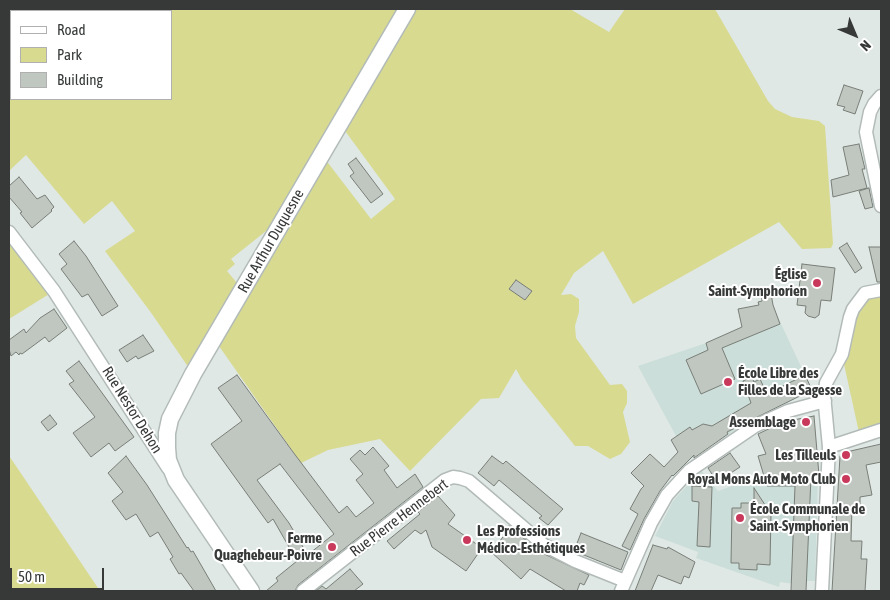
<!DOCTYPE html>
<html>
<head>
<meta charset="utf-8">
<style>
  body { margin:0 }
  #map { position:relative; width:890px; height:600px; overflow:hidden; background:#dfe8e5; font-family:"Asap Condensed",sans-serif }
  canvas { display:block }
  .frame { position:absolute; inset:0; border:10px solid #363938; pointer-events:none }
  .legend { position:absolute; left:10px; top:10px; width:162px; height:90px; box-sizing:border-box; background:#fff; border:1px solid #afb0af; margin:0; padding:6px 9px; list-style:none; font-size:15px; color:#363938 }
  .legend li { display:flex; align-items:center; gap:10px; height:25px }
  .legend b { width:25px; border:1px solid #afb0af }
  .north { position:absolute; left:830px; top:10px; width:50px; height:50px; -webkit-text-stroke:4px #fff; paint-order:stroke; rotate:135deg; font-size:14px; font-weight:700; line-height:20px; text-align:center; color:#363938 }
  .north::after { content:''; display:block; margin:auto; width:18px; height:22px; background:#363938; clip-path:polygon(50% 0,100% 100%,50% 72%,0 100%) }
  .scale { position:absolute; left:10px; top:568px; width:94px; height:22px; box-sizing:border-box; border:2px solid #363938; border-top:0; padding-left:6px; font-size:15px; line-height:18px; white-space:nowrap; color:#363938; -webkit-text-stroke:4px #fff; paint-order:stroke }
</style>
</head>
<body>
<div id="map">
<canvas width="890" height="600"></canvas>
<div class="frame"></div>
<ul class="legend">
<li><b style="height:6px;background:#fff"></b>Road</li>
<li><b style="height:14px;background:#d8da90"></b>Park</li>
<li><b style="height:14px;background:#c0c6c0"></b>Building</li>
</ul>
<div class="north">N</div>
<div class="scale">50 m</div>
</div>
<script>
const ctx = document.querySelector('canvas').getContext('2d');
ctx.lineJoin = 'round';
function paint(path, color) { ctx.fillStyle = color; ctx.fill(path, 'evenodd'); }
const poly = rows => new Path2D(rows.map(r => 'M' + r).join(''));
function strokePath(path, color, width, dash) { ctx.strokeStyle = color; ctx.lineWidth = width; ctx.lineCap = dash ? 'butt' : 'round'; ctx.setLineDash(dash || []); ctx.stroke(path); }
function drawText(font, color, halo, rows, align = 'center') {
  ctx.font = font + ' "Asap Condensed",sans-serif'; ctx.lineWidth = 4; ctx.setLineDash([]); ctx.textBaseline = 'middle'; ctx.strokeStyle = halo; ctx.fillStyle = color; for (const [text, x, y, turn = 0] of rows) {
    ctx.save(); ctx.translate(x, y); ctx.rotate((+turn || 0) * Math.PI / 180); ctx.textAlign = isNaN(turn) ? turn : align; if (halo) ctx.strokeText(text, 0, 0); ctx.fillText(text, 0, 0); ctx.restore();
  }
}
paint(poly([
  [776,313,812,390,740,427,689,460,638,366,706,343],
  [701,470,718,491,762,475,818,477,815,581,795,581,794,584,780,582,779,587,696,558,698,552,655,536,673,501]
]), '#ccded9');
paint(poly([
  [9,9,570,9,609,32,625,9,715,9,768,101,775,109,792,117,819,121,825,126,833,244,831,248,802,249,779,222,633,304,603,251,574,273,561,295,571,294,579,299,579,312,575,326,576,338,610,385,622,384,627,391,627,403,623,412,630,442,621,454,610,459,588,446,575,446,522,380,516,369,499,398,481,399,410,471,380,439,328,450,301,463,214,339,193,374,152,314,105,251,135,231,112,201,84,224,26,155,9,171],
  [11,11,171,11,171,99,11,99],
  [340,124,395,199,371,219,322,155],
  [276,223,242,289,227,271,235,264,231,259],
  [9,232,54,291,9,319],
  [881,290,881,430,860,437,842,355,853,309],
  [9,456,14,463,100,591,9,591]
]), '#d8da90');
const building = poly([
  [844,85,863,91,855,114,843,110,845,107,837,105,844,85],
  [859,144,865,169,862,169,867,188,833,197,831,180,849,175,843,147,859,144],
  [356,158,383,194,371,203,350,176,354,173,348,164,356,158],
  [19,177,37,199,45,195,54,207,51,210,52,211,32,228,20,213,22,212,9,197,9,186,19,177],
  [869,188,873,207,865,209,859,191,869,188],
  [74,241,86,256,118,306,102,316,88,294,82,297,61,269,67,264,59,254,74,241],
  [847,243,862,268,855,273,839,248,847,243],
  [869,247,881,247,881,282,877,282,869,247],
  [802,264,835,268,831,301,821,300,819,315,815,318,808,316,805,313,806,306,797,305,802,264],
  [516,280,532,291,525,300,509,289,516,280],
  [770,288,773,305,780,324,722,348,735,379,701,394,686,360,708,350,706,343,742,327,738,309,759,305,758,302,762,301,761,289,770,288],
  [54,309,67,328,49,342,45,337,22,354,20,353,19,355,16,352,11,356,9,349,9,340,24,329,26,333,40,318,54,309],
  [143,335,154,351,138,359,136,356,127,362,119,350,143,335],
  [79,361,134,437,115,451,109,443,91,457,73,433,95,417,69,384,74,381,66,371,79,361],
  [237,375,293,452,339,513,347,506,356,517,374,503,356,480,363,474,350,459,360,450,365,455,373,447,389,466,384,470,397,488,415,474,423,487,298,585,295,591,266,591,278,581,276,578,297,561,273,519,268,523,211,444,242,421,218,388,237,375],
  [280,464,334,534,310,553,307,554,289,523,257,480,280,464],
  [805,375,812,390,727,432,728,434,694,458,694,455,673,476,672,475,660,491,644,519,630,550,622,546,638,514,630,509,641,489,644,486,631,473,650,454,664,467,678,452,671,440,690,427,692,430,703,424,712,426,751,403,743,381,752,377,754,382,760,379,767,394,805,375],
  [50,415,57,424,48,431,41,422,50,415],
  [814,416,819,475,811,477,806,591,791,591,795,486,767,486,758,456,766,454,758,434,783,422,814,416],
  [881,444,881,462,866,465,872,495,860,497,860,506,852,507,851,541,862,541,861,559,867,559,865,591,832,591,840,456,842,453,881,444],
  [730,453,740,467,717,482,708,468,730,453],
  [126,456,147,485,187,548,188,547,191,552,193,551,216,591,194,591,181,573,179,574,170,559,173,557,158,532,150,537,136,514,126,520,112,501,123,492,108,473,126,456],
  [492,456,503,464,506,461,563,509,548,525,539,518,542,516,499,480,494,486,478,473,492,456],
  [692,486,712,487,710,547,697,546,699,502,692,501,692,486],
  [754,488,771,514,770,565,757,564,757,570,739,569,739,563,731,563,732,508,741,508,741,503,754,503,754,488],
  [438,496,455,515,448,524,482,548,466,571,432,547,426,530,421,534,415,530,394,549,387,541,420,514,418,512,438,496],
  [509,526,540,552,589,575,584,585,580,583,577,591,566,591,530,569,521,579,491,552,507,532,505,531,509,526],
  [581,533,628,552,621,570,574,551,581,533],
  [653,545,667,549,668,547,695,562,689,578,684,576,681,584,658,575,651,591,635,591,653,545],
  [350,569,363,584,354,591,316,591,322,586,326,589,350,569]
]);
paint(building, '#c0c6c0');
strokePath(building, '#797e78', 1);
const minor = poly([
  [881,96,874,104,870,112,866,132,881,206],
  [9,232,54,291,168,468],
  [829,447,881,430],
  [303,591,445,480,453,477,460,478,469,481,544,545,575,561,625,581],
  [621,591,651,523,667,495,689,471,755,426,788,411,825,401],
  [822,591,829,447,824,395,826,383,842,354,850,317,853,309,865,293,881,290]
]);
const major = poly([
  [251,591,176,480,168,460,167,448,167,433,170,419,193,374,407,9]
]);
strokePath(minor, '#b2bbb8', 15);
strokePath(major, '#b2bbb8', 19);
strokePath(minor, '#fff', 12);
strokePath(major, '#fff', 16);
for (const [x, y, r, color] of [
  [817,283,5,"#c9395c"],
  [728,382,5,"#c9395c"],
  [806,422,5,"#c9395c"],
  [846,455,5,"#c9395c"],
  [846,479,5,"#c9395c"],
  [740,518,5,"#c9395c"],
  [467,540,5,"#c9395c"],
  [332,547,5,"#c9395c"]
]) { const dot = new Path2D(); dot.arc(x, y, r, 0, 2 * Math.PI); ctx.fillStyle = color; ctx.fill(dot); strokePath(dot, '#fff', 2); }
drawText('15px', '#363938', '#fff', [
  ["Rue Arthur Duquesne",271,241,-60],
  ["Rue Nestor Dehon",132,410,58],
  ["Rue Pierre Hennebert",399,518,-37]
]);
drawText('bold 15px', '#363938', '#fff', [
  ["Église",807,274],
  ["Saint-Symphorien",807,291],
  ["École Libre des",738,373,"left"],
  ["Filles de la Sagesse",738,390,"left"],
  ["Assemblage",796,422],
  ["Les Tilleuls",836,455],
  ["Royal Mons Auto Moto Club",836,479],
  ["École Communale de",750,509,"left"],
  ["Saint-Symphorien",750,526,"left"],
  ["Les Professions",477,531,"left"],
  ["Médico-Esthétiques",477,548,"left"],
  ["Ferme",322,538],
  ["Quaghebeur-Poivre",322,555]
], 'right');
</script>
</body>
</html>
